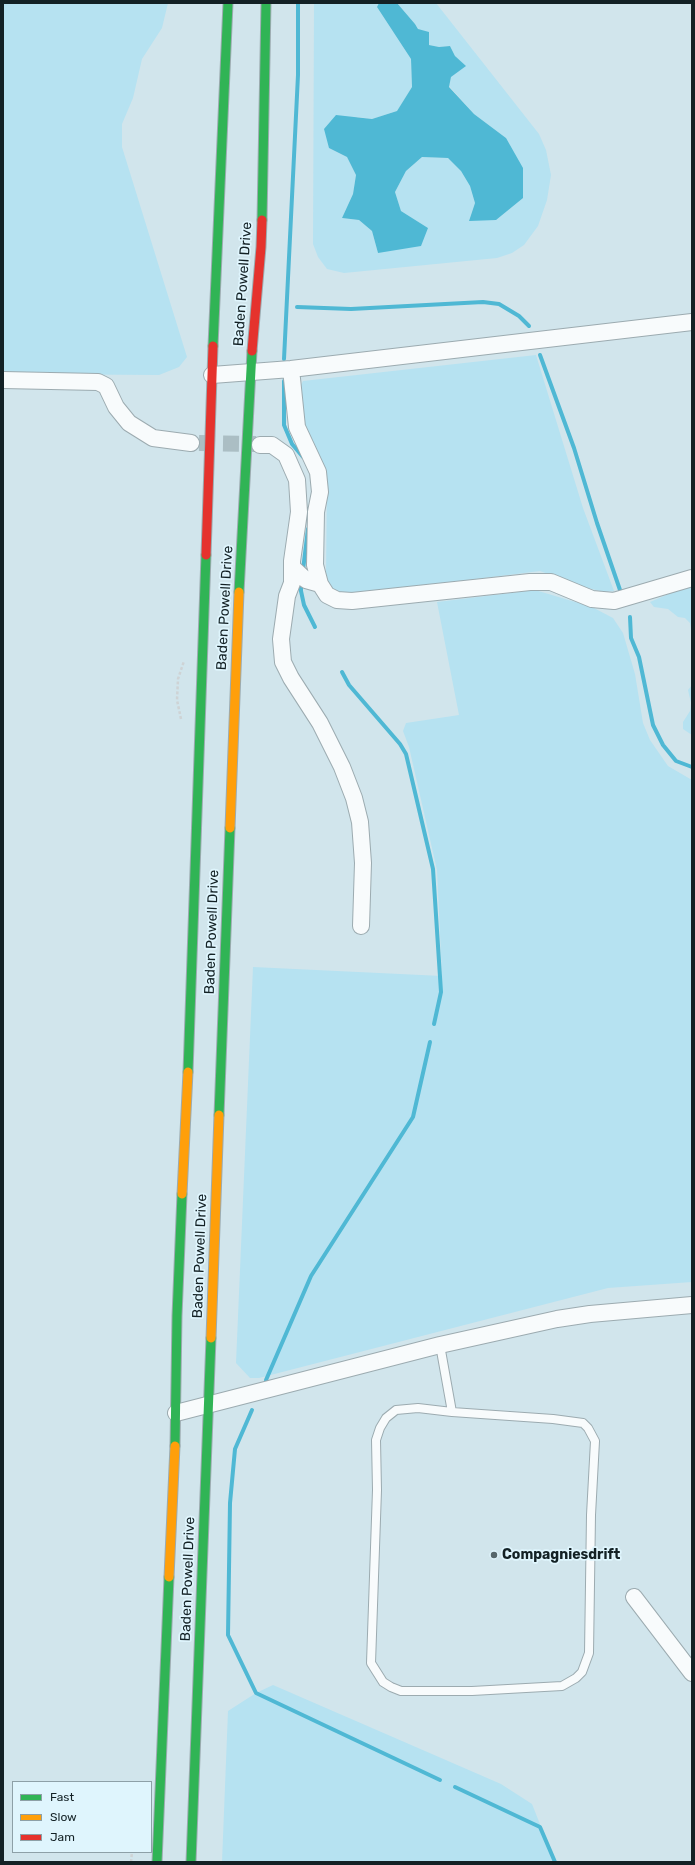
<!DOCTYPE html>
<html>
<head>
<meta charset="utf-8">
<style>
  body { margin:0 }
  #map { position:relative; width:695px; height:1865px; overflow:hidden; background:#d1e5ec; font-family:Rubik,sans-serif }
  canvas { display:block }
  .frame { position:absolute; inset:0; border:4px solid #132125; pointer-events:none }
  .legend { position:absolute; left:12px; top:1781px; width:140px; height:72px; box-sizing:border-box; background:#dff5fd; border:1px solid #8da0a7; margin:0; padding:5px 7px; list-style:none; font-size:12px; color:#132125 }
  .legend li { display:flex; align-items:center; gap:8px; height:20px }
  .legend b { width:20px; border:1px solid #8da0a7 }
</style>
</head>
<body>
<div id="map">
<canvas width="695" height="1865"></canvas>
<div class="frame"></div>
<ul class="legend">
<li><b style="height:5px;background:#30b455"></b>Fast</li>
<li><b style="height:5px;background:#ff9f0a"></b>Slow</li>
<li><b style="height:5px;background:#e5322d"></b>Jam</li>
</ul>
</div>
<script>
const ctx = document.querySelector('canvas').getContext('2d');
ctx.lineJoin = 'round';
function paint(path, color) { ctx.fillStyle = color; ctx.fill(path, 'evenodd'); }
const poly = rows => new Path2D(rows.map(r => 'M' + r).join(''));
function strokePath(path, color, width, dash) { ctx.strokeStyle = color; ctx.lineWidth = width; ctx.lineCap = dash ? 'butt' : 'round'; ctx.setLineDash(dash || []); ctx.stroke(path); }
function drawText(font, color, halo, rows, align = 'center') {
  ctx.font = font + ' Rubik,sans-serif'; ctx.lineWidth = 3.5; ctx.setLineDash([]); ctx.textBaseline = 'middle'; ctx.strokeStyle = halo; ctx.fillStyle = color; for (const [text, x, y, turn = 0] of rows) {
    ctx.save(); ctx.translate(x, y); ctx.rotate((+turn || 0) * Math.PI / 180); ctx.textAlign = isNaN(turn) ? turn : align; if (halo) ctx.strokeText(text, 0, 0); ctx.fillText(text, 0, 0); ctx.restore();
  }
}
paint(poly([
  [3,3,168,3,162,28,142,59,133,98,122,124,122,147,187,357,179,367,159,375,3,374],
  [314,3,379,3,377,7,411,59,412,87,397,111,372,119,357,117,329,148,347,157,356,175,353,194,342,218,359,220,372,231,378,253,428,228,401,211,395,192,406,171,422,157,448,158,461,171,470,186,475,203,469,221,506,138,474,114,449,86,451,77,465,66,455,56,450,46,439,47,429,45,415,24,397,3,436,3,539,134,546,150,551,175,547,200,538,226,524,245,512,253,497,258,344,273,327,269,318,257,313,244],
  [536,355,583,508,614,591,604,592,588,588,540,571,346,595,332,590,326,578,327,478,303,421,300,387,303,381],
  [692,584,692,636,690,623,685,618,678,617,668,609,654,607,650,602],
  [535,590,592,607,613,618,623,633,635,674,643,723,650,740,668,766,692,780,692,1282,608,1288,259,1378,250,1378,236,1363,253,967,442,976,437,870,409,747,403,731,406,723,459,715,437,602],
  [692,685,692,735,683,729,683,722,690,711,691,703,688,690],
  [273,1685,501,1784,532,1804,555,1862,222,1862,228,1711,256,1693]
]), '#b6e2f1');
paint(poly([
  [379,3,397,3,415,24,418,29,429,32,429,45,439,47,450,46,455,56,466,66,451,77,449,87,474,114,506,138,523,168,523,198,496,220,469,221,475,203,470,186,461,171,448,158,422,157,406,171,395,192,401,211,428,228,421,246,378,253,372,231,359,220,342,218,353,194,356,175,347,157,329,148,324,129,336,115,372,119,397,111,412,87,411,59,377,7]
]), '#4fb8d4');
strokePath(poly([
  [297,307,351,309,483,302,499,304,519,316,529,326],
  [540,355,574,448,597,523,620,590],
  [284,359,298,75,298,3],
  [284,381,284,425,292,444,303,457],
  [303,570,308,529],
  [301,584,301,591,304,605,315,627],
  [630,617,631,638,639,657,653,725,663,745,676,761,692,767],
  [342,672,349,685,400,744,406,754,433,869,441,992,434,1024],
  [266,1380,311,1276,413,1117,430,1042],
  [252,1410,235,1449,230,1503,228,1635,256,1693,440,1780],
  [455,1787,540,1827,555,1862]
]), '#4fb8d4', 4);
strokePath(poly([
  [199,443,256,444]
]), '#abbec4', 16, [16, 8]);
const lane = poly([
  [440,1345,452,1412,418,1408,396,1410,386,1418,380,1428,376,1440,377,1490,371,1663,383,1682,391,1687,401,1691,472,1691,562,1686,576,1678,582,1672,589,1653,591,1515,595,1441,588,1428,583,1423,553,1419,452,1412]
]);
const street = poly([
  [291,369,297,427,318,472,320,492,316,512,315,565,320,584,327,595,337,600,352,601,530,582,551,582,592,599,614,601,692,578],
  [212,375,291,369,692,322],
  [3,380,98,382,106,386,116,407,129,423,153,438,191,443],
  [260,445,272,445,286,455,297,480,299,512,292,561,292,583,287,596,281,639,283,662,291,678,320,723,342,767,354,798,360,822,363,863,361,926],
  [292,567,306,580,320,584],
  [176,1413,440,1345,557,1319,590,1314,692,1305],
  [634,1597,692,1673]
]);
const fast = poly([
  [262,220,266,3],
  [213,346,228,3],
  [239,592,252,351],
  [188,1072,206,555],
  [219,1115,230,828],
  [175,1446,177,1316,182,1194],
  [157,1862,169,1577],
  [191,1862,211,1338]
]);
const slow = poly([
  [230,828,239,592],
  [182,1194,188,1072],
  [211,1338,219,1115],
  [169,1577,175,1446]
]);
const jam = poly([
  [252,351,261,247,262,220],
  [206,555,213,346]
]);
strokePath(lane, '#9cabb0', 10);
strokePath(street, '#9cabb0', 18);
strokePath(fast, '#9cabb0', 11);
strokePath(slow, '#9cabb0', 11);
strokePath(jam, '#9cabb0', 11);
strokePath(poly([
  [181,719,177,700,178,679,184,661],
  [131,1862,132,1852]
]), '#ced3d5', 2.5, [3, 2]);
strokePath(lane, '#f8fbfc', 8);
strokePath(street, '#f8fbfc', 16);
strokePath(fast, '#30b455', 9);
strokePath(slow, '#ff9f0a', 9);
strokePath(jam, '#e5322d', 9);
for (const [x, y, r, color] of [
  [494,1555,4,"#56666b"]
]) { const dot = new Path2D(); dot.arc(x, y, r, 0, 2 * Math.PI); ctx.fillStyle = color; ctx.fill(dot); strokePath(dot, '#dff5fd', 1.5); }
drawText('14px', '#132125', '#dff5fd', [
  ["Baden Powell Drive",243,284,-86],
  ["Baden Powell Drive",225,608,-87],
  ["Baden Powell Drive",212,932,-88],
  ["Baden Powell Drive",200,1256,-88],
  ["Baden Powell Drive",188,1579,-88]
]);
drawText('bold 14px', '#132125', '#dff5fd', [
  ["Compagniesdrift",502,1555]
], 'left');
</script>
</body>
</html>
